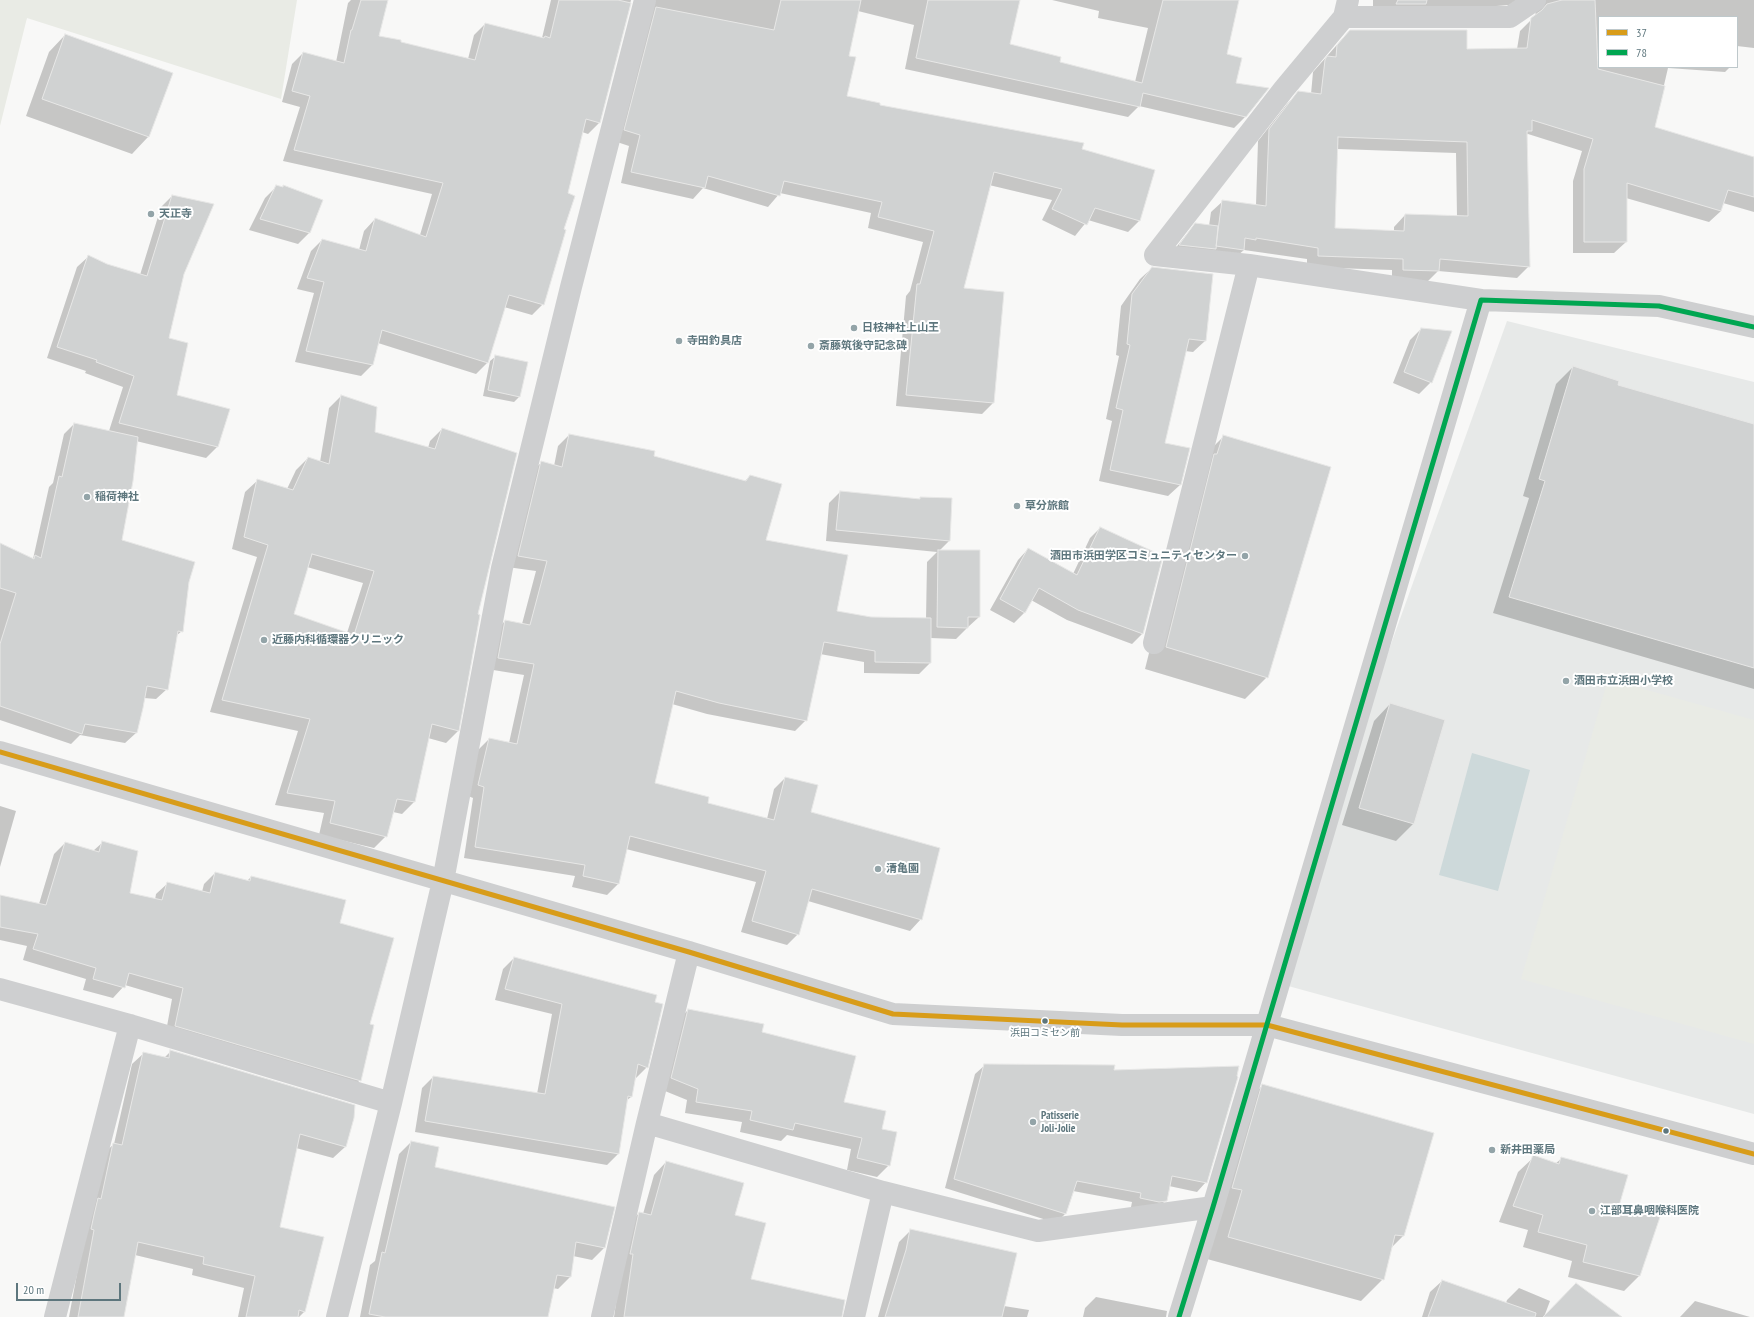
<!DOCTYPE html>
<html>
<head>
<meta charset="utf-8">
<style>
  body { margin:0 }
  #map { position:relative; width:1754px; height:1317px; overflow:hidden; background:#f8f8f7; font-family:"PT Sans Narrow",sans-serif }
  canvas { display:block }
  .legend { position:absolute; left:1598px; top:16px; width:140px; height:52px; box-sizing:border-box; background:#fff; border:1px solid #bec8cb; margin:0; padding:5px 7px; list-style:none; font-size:12px; color:#5d767d }
  .legend li { display:flex; align-items:center; gap:8px; height:20px }
  .legend b { width:20px; border:1px solid #bec8cb }
  .scale { position:absolute; left:16px; top:1283px; width:105px; height:18px; box-sizing:border-box; border:2px solid #5d767d; border-top:0; padding-left:5px; font-size:12px; line-height:14px; white-space:nowrap; color:#5d767d; -webkit-text-stroke:3px #fff; paint-order:stroke }
</style>
</head>
<body>
<div id="map">
<canvas width="1754" height="1317"></canvas>
<ul class="legend">
<li><b style="height:5px;background:#d89c19"></b>37</li>
<li><b style="height:5px;background:#00a651"></b>78</li>
</ul>
<div class="scale">20 m</div>
</div>
<script>
const ctx = document.querySelector('canvas').getContext('2d');
ctx.lineJoin = 'round';
function paint(path, color) { ctx.fillStyle = color; ctx.fill(path, 'evenodd'); }
const poly = rows => new Path2D(rows.map(r => 'M' + r).join(''));
function strokePath(path, color, width, dash) { ctx.strokeStyle = color; ctx.lineWidth = width; ctx.lineCap = dash ? 'butt' : 'round'; ctx.setLineDash(dash || []); ctx.stroke(path); }
function drawText(font, color, halo, rows, align = 'center') {
  ctx.font = font + ' "PT Sans Narrow","Noto Sans JP",sans-serif'; ctx.lineWidth = 4; ctx.setLineDash([]); ctx.textBaseline = 'middle'; ctx.strokeStyle = halo; ctx.fillStyle = color; for (const [text, x, y, turn = 0] of rows) {
    ctx.save(); ctx.translate(x, y); ctx.rotate((+turn || 0) * Math.PI / 180); ctx.textAlign = isNaN(turn) ? turn : align; if (halo) ctx.strokeText(text, 0, 0); ctx.fillText(text, 0, 0); ctx.restore();
  }
}
paint(poly([
  [1507,321,1754,382,1754,1114,1270,981]
]), '#e7e9e8');
paint(poly([
  [0,0,297,0,281,99,27,18,0,126],
  [1608,679,1754,720,1754,1044,1521,979]
]), '#e9ebe5');
paint(poly([
  [1472,753,1530,770,1498,891,1439,875]
]), '#cdd9da');
paint(poly([
  [351,0,387,0,377,36,468,59,474,35,485,24,542,38,551,0,631,0,599,123,588,134,582,132,567,194,562,230,543,304,532,315,504,307,487,363,476,374,378,343,372,365,361,376,295,362,314,293,297,289,311,251,322,240,359,250,364,231,375,219,420,235,432,194,283,161,300,107,282,102,292,64,303,53,336,62,348,3],
  [639,0,1016,0,1009,45,1058,62,1135,82,1148,28,1098,18,1099,11,1052,0,1238,0,1226,55,1245,117,1234,128,1139,106,1128,117,905,69,914,25,858,11,848,57,846,97,879,106,1081,150,1154,171,1139,221,1128,232,1088,220,1075,236,1042,220,1052,200,989,185,963,289,993,403,982,414,896,406,906,296,910,291,923,242,868,228,871,213,780,193,768,207,703,188,693,199,621,183,629,146,614,141],
  [1373,0,1520,0,1509,5,1373,16],
  [1529,0,1754,0,1754,48,1737,46,1737,51,1737,17,1599,17,1599,67,1730,67,1725,72,1668,68,1654,128,1754,157,1754,212,1723,203,1721,211,1709,222,1626,198,1626,242,1614,253,1573,253,1573,181,1582,151,1528,134,1526,135,1529,266,1517,278,1438,271,1427,282,1392,281,1392,270,1307,267,1307,259,1244,250,1231,261,1174,250,1190,230,1209,226,1211,212,1223,201,1256,205,1258,141,1287,104,1299,92,1311,94,1313,72,1350,30,1466,50,1517,49,1520,31,1535,16,1536,11],
  [1337,149,1456,153,1457,217,1405,215,1394,227,1394,232,1334,229],
  [65,35,148,137,132,154,26,116,49,52],
  [277,186,310,232,298,244,249,230,265,198],
  [172,196,183,274,168,339,176,396,217,447,206,458,136,441,121,541,188,582,182,631,176,636,167,689,156,699,144,698,136,733,125,743,80,735,71,744,0,720,0,544,33,559,49,487,53,483,64,434,74,424,109,431,123,387,85,373,86,371,47,358,77,267,89,256,107,265,140,275,161,207],
  [1152,268,1205,341,1193,352,1185,351,1164,444,1189,449,1180,485,1168,496,1099,481,1112,421,1106,419,1119,356,1116,355,1121,306,1140,279],
  [1421,329,1431,382,1419,394,1393,383,1410,340],
  [496,356,519,397,514,402,483,396,490,361],
  [1573,367,1616,386,1754,425,1754,689,1493,613,1529,498,1523,496,1556,384],
  [341,396,374,433,428,448,430,441,442,429,476,615,458,731,446,743,428,738,414,802,402,814,393,812,386,836,374,848,319,835,324,813,275,805,298,731,210,712,257,557,232,549,245,492,258,480,287,489,296,470,308,458,320,462,329,408],
  [307,567,363,583,347,633,293,614],
  [569,435,744,482,750,476,765,541,836,611,871,618,926,619,927,562,937,552,826,541,829,503,840,492,918,500,921,498,951,499,949,541,939,551,979,617,967,628,956,639,930,638,930,663,919,674,864,673,864,662,820,654,806,720,795,731,707,714,672,704,654,784,707,804,767,819,774,789,785,778,810,813,921,919,910,931,808,901,798,934,787,945,741,932,756,882,626,849,618,884,607,895,572,887,575,876,464,858,473,798,468,796,478,750,489,739,509,743,524,675,487,669,494,632,505,621,522,624,536,571,507,567,530,473,542,462,554,466,558,446],
  [1224,436,1267,677,1245,699,1145,669,1193,477,1202,458],
  [1100,528,1162,556,1142,634,1132,644,1067,620,1031,600,1024,613,1014,623,990,610,1018,560,1028,549,1073,574,1090,538],
  [1390,704,1444,720,1413,824,1396,841,1342,825,1374,721],
  [0,806,16,811,0,867],
  [103,842,129,893,155,900,156,894,168,883,202,892,204,884,215,873,247,881,251,877,339,923,369,1025,360,1080,349,1092,165,1037,172,999,125,985,113,998,83,990,86,979,23,960,27,946,0,940,0,896,39,904,54,854,65,843,93,851],
  [514,958,647,1067,636,1078,635,1077,631,1097,626,1101,618,1154,607,1165,415,1132,422,1088,433,1077,537,1094,552,1014,495,1000,503,969],
  [688,1010,761,1032,843,1102,889,1165,877,1177,847,1170,851,1149,787,1135,781,1141,740,1132,742,1122,685,1113,687,1100,660,1089,677,1021],
  [171,1051,353,1118,345,1147,333,1158,296,1148,279,1228,305,1311,299,1317,238,1317,244,1288,192,1275,193,1269,135,1255,123,1317,69,1317,83,1241,102,1155,114,1144,132,1064,144,1053,164,1058],
  [985,1065,1112,1071,1235,1077,1206,1182,1197,1192,1169,1186,1166,1200,1156,1210,1149,1211,1131,1207,1132,1202,1073,1191,1065,1214,1056,1223,945,1188,975,1074],
  [1263,1085,1433,1134,1403,1236,1391,1248,1383,1279,1361,1301,1207,1259,1241,1107],
  [411,1142,434,1168,604,1248,592,1260,573,1256,570,1277,558,1289,553,1288,547,1317,360,1317,370,1265,375,1261,399,1154],
  [1534,1157,1555,1164,1562,1158,1618,1206,1639,1276,1624,1291,1568,1277,1572,1261,1523,1247,1528,1230,1499,1222,1518,1172],
  [666,1162,733,1216,750,1280,831,1317,614,1317,627,1226,639,1213,643,1214,654,1175],
  [910,1231,1004,1306,1029,1310,1027,1317,878,1317,899,1242],
  [1442,1281,1506,1303,1507,1300,1519,1288,1550,1301,1544,1317,1620,1317,1422,1317,1430,1292],
  [1096,1297,1167,1311,1166,1317,1083,1317,1085,1308],
  [1695,1301,1750,1317,1680,1317]
]), '#0003');
const building = poly([
  [361,0,388,0,379,36,401,40,401,42,475,60,485,23,544,38,545,36,550,38,559,0,618,0,631,3,600,123,586,119,568,193,575,196,564,229,566,230,544,305,509,295,488,363,382,330,373,365,306,351,324,282,307,278,322,239,366,251,375,218,426,237,443,183,294,150,310,96,292,91,303,52,344,63,351,30,352,30,361,0],
  [781,0,861,0,849,56,856,57,847,96,880,103,880,105,1084,143,1082,149,1155,170,1140,221,1095,208,1087,225,1052,209,1062,189,994,172,964,288,1004,292,994,403,906,395,917,284,920,284,934,231,878,217,882,202,784,181,780,196,708,176,705,188,631,172,640,135,624,130,656,7,774,30,781,0],
  [928,0,1020,0,1010,44,1061,57,1060,62,1142,83,1163,0,1239,0,1227,54,1242,58,1236,83,1269,88,1246,117,1143,93,1140,107,916,58,928,0],
  [1398,0,1427,0,1426,4,1396,4,1398,0],
  [1562,0,1595,0,1598,69,1665,86,1655,127,1754,157,1754,197,1728,190,1721,211,1627,183,1627,242,1584,242,1584,169,1593,139,1532,120,1532,131,1527,131,1530,267,1440,259,1439,271,1403,270,1403,259,1318,256,1318,248,1256,238,1256,240,1245,238,1244,250,1216,246,1222,200,1266,206,1269,129,1298,91,1321,94,1325,60,1327,56,1336,57,1337,45,1350,30,1467,30,1467,49,1527,48,1531,18,1542,10,1547,4,1562,0],
  [1338,137,1467,142,1468,216,1405,214,1404,231,1335,228,1338,137],
  [65,34,173,73,149,137,42,99,65,34],
  [276,185,283,187,283,185,323,200,310,233,260,219,276,185],
  [172,195,214,204,184,274,169,338,188,343,177,395,230,409,218,447,119,423,134,376,96,362,97,360,57,347,88,255,107,264,147,276,172,195],
  [1195,223,1218,226,1216,249,1179,245,1195,223],
  [1152,267,1213,274,1206,341,1189,339,1165,443,1190,448,1181,485,1110,470,1123,410,1116,408,1130,345,1127,344,1132,294,1152,267],
  [1421,328,1452,331,1432,383,1404,372,1421,328],
  [495,355,528,362,520,397,488,390,495,355],
  [1573,366,1619,381,1618,385,1754,424,1754,668,1509,597,1545,481,1539,479,1573,366],
  [341,395,377,407,375,432,435,449,442,428,517,453,478,614,480,615,459,731,432,724,415,802,397,799,387,837,330,823,335,801,287,793,310,719,222,700,268,545,244,537,257,479,293,490,308,457,329,464,341,395],
  [312,554,374,571,354,635,294,614,312,554],
  [74,423,138,437,133,481,122,540,195,562,189,582,183,632,178,631,168,690,147,686,143,708,137,733,85,724,82,734,0,706,0,644,16,593,0,588,0,543,34,559,35,555,41,558,59,476,62,477,74,423],
  [569,434,655,451,654,456,746,481,750,475,782,484,766,540,848,555,837,611,871,617,931,618,931,663,875,662,875,651,824,642,807,721,719,703,676,691,655,783,709,797,708,803,774,820,785,777,818,785,811,812,940,848,922,920,812,889,799,935,752,921,766,871,630,836,619,884,583,876,585,865,475,847,484,787,478,785,489,738,517,744,534,664,498,658,505,620,530,625,547,561,518,556,541,461,562,467,569,434],
  [1223,435,1331,467,1268,678,1166,647,1214,454,1217,454,1223,435],
  [840,491,920,499,920,497,952,498,950,541,836,530,840,491],
  [1100,527,1163,556,1143,634,1078,610,1039,588,1025,613,1000,599,1028,548,1077,575,1100,527],
  [938,550,980,550,980,617,968,617,968,628,937,627,938,550],
  [1390,703,1445,720,1414,824,1359,808,1390,703],
  [102,841,138,851,130,893,162,900,167,882,210,893,215,872,250,881,251,876,346,900,340,923,394,938,370,1024,374,1025,361,1081,175,1026,183,988,129,973,125,988,93,979,96,968,33,949,38,934,0,927,0,895,46,905,65,842,99,852,102,841],
  [514,957,657,995,655,1002,663,1004,648,1068,638,1064,632,1097,628,1096,619,1154,425,1121,433,1076,545,1094,562,1004,505,989,514,957],
  [688,1009,764,1024,762,1032,856,1056,844,1102,886,1111,882,1129,897,1132,890,1166,857,1158,862,1138,795,1123,793,1130,750,1120,752,1111,696,1102,698,1089,671,1078,688,1009],
  [170,1050,355,1105,354,1118,346,1147,300,1134,280,1227,324,1237,305,1312,299,1310,298,1317,246,1317,255,1276,203,1264,204,1257,138,1242,124,1317,78,1317,94,1230,91,1229,94,1215,98,1198,101,1199,113,1143,122,1145,143,1052,169,1058,170,1050],
  [984,1064,1115,1065,1114,1070,1239,1066,1237,1076,1238,1077,1207,1183,1172,1176,1167,1201,1159,1202,1140,1198,1141,1193,1077,1181,1066,1214,954,1179,984,1064],
  [1262,1084,1434,1133,1404,1236,1395,1235,1384,1280,1228,1237,1242,1190,1232,1188,1262,1084],
  [411,1141,439,1147,435,1167,615,1207,605,1248,576,1242,571,1277,557,1275,548,1317,385,1317,369,1314,382,1252,385,1253,411,1141],
  [1533,1155,1559,1164,1561,1157,1628,1175,1619,1206,1660,1217,1640,1276,1583,1262,1587,1245,1538,1232,1543,1215,1513,1206,1533,1155],
  [666,1161,744,1183,735,1215,766,1223,751,1279,845,1300,842,1317,624,1317,633,1254,630,1254,639,1212,651,1215,666,1161],
  [910,1229,1017,1253,1002,1317,885,1317,906,1250,910,1229],
  [1442,1280,1536,1313,1535,1317,1428,1317,1442,1280],
  [1576,1283,1622,1317,1543,1317,1576,1283]
]);
paint(building, '#d0d2d2');
strokePath(building, '#e7e7e6', 1);
strokePath(poly([
  [1344,17,1510,17,1535,0],
  [1155,255,1249,265,1481,300],
  [1155,255,1284,89,1344,17,1348,0],
  [1154,643,1249,265],
  [0,752,689,952,893,1014,1122,1025,1267,1025,1754,1154],
  [0,989,130,1025,391,1103],
  [647,1123,689,952],
  [55,1317,130,1025],
  [337,1317,391,1103,443,881,502,568,571,287,645,0],
  [602,1317,647,1123,883,1192,1038,1231,1213,1207],
  [854,1317,883,1192],
  [1179,1317,1213,1207,1481,300,1659,306,1754,327]
]), '#cecfd0', 22);
strokePath(poly([
  [0,752,689,952,893,1014,1122,1025,1267,1025,1754,1154]
]), '#d89c19', 5);
strokePath(poly([
  [1179,1317,1213,1207,1481,300,1659,306,1754,327]
]), '#00a651', 5);
for (const [x, y, r, color] of [
  [151,214,4,"#93a4a8"],
  [854,328,4,"#93a4a8"],
  [679,341,4,"#93a4a8"],
  [811,346,4,"#93a4a8"],
  [87,497,4,"#93a4a8"],
  [1017,506,4,"#93a4a8"],
  [1245,556,4,"#93a4a8"],
  [264,640,4,"#93a4a8"],
  [1566,681,4,"#93a4a8"],
  [878,869,4,"#93a4a8"],
  [1045,1021,3.5,"#5d767d"],
  [1033,1122,4,"#93a4a8"],
  [1666,1131,3.5,"#5d767d"],
  [1492,1150,4,"#93a4a8"],
  [1592,1211,4,"#93a4a8"]
]) { const dot = new Path2D(); dot.arc(x, y, r, 0, 2 * Math.PI); ctx.fillStyle = color; ctx.fill(dot); strokePath(dot, '#fff', 1.5); }
drawText('10px', '#5d767d', '#fff', [
  ["浜田コミセン前",1045,1033]
]);
drawText('bold 11px', '#5d767d', '#fff', [
  ["天正寺",159,214],
  ["日枝神社上山王",862,328],
  ["寺田釣具店",687,341],
  ["斎藤筑後守記念碑",819,346],
  ["稲荷神社",95,497],
  ["草分旅館",1025,506],
  ["酒田市浜田学区コミュニティセンター",1237,556,"right"],
  ["近藤内科循環器クリニック",272,640],
  ["酒田市立浜田小学校",1574,681],
  ["清亀園",886,869],
  ["Patisserie",1041,1116],
  ["Joli-Jolie",1041,1129],
  ["新井田薬局",1500,1150],
  ["江部耳鼻咽喉科医院",1600,1211]
], 'left');
</script>
</body>
</html>
